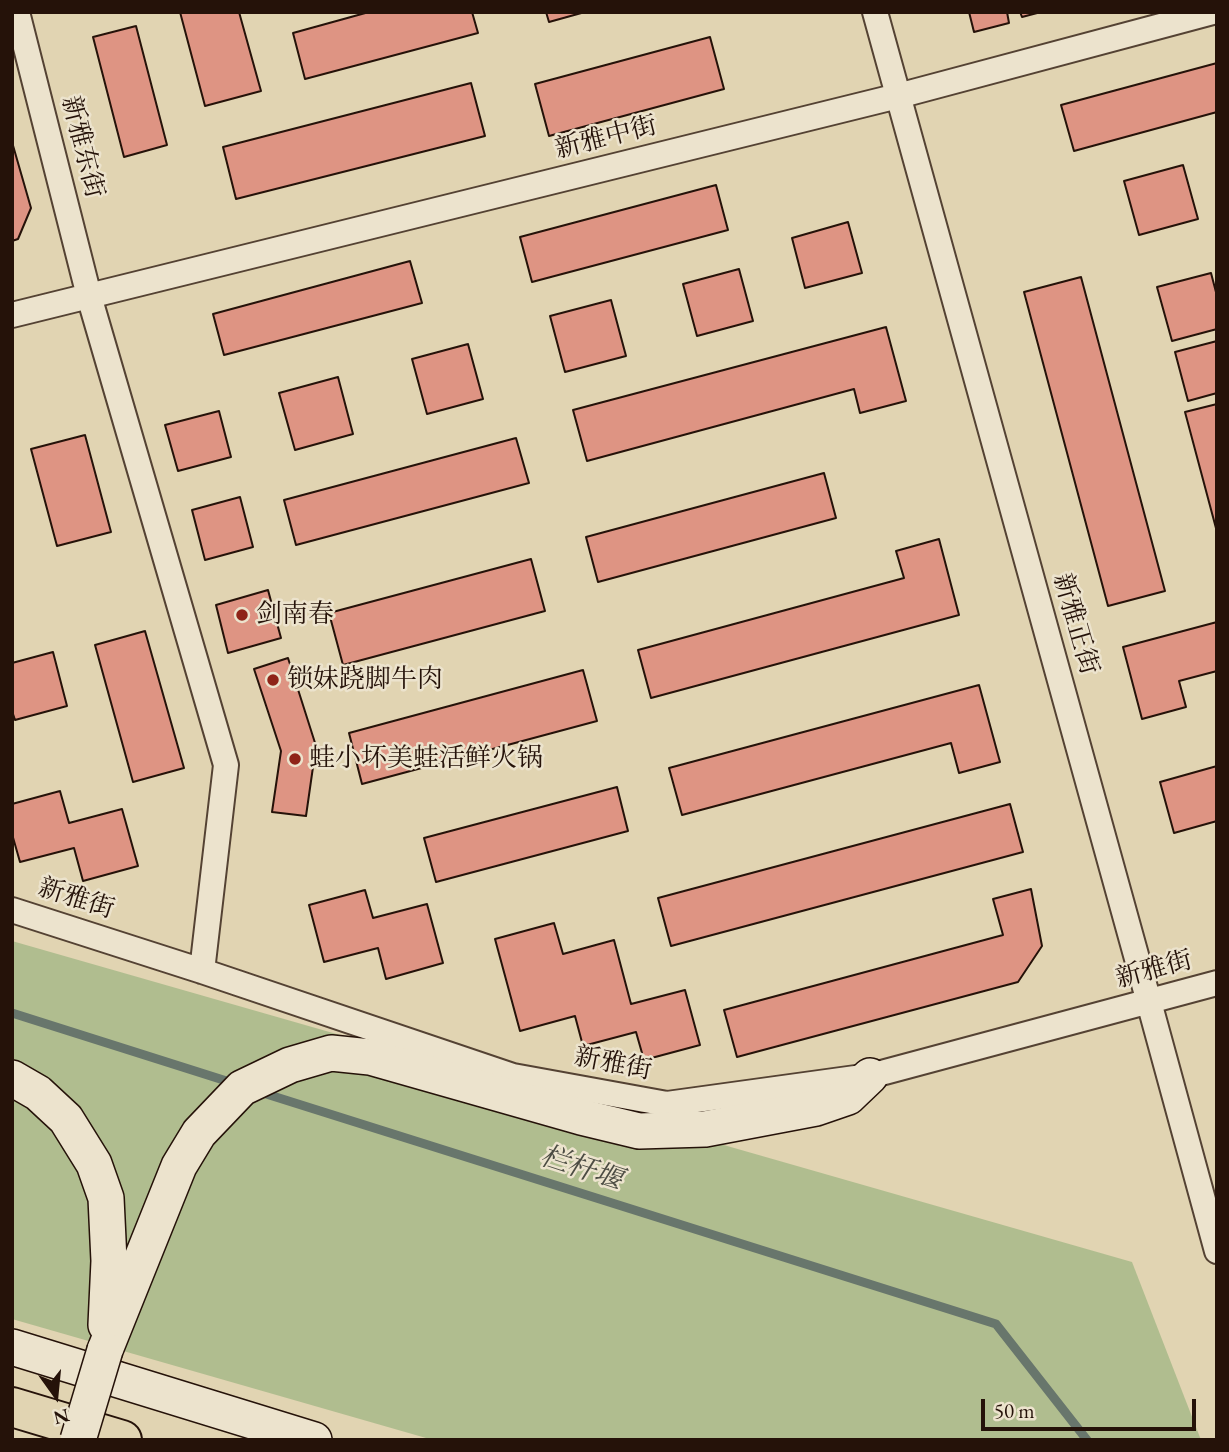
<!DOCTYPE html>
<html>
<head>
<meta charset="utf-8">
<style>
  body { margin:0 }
  #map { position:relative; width:1229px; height:1452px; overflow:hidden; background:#e1d4b2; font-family:"EB Garamond",serif }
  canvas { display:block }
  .frame { position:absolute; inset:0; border:14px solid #251209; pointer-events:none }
  .north { position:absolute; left:21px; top:1361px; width:70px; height:70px; -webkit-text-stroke:5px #ece3cd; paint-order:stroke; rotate:165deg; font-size:19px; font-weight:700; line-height:28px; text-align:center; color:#251209 }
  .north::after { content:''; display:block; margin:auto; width:24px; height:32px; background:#251209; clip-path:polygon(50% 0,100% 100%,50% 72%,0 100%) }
  .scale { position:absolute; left:981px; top:1399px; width:215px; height:32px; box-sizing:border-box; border:4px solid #251209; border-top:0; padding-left:9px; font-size:21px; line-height:24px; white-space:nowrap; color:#251209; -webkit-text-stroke:5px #ece3cd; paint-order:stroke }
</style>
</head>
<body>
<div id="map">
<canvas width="1229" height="1452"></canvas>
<div class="frame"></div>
<div class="north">N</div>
<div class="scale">50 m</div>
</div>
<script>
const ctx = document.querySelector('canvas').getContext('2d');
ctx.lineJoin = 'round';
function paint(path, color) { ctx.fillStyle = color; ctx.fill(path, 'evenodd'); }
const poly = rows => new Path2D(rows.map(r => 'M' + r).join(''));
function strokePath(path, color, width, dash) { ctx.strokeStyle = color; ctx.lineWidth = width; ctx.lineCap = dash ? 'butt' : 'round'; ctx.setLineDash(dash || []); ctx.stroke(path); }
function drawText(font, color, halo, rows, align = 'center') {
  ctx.font = font + ' "EB Garamond","Noto Serif SC",serif'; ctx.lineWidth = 5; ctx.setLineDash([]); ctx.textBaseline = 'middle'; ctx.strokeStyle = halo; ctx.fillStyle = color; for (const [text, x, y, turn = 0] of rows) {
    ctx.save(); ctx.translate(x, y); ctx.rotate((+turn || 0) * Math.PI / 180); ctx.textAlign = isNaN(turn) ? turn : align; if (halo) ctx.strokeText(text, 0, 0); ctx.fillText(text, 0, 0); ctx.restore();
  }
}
paint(poly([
  [12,941,1132,1262,1201,1440,433,1440,12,1319]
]), '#b0bd8f');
strokePath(poly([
  [12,1013,236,1084],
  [260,1092,996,1324,1087,1440]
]), '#68766c', 9);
const building = poly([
  [180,12,239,12,261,91,205,106,180,12],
  [369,12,472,12,478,33,305,79,293,33,369,12],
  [546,12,585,12,549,22,546,12],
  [969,12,1007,12,1009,23,974,32,969,12],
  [1020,12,1041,12,1022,17,1020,12],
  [136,26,167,145,124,157,93,37,136,26],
  [710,37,724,89,549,136,535,84,710,37],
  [1217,63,1217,112,1074,151,1061,105,1217,63],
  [471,83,485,136,236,199,223,147,471,83],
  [12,142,31,208,18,239,12,241,12,142],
  [1183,165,1198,219,1139,235,1124,181,1183,165],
  [716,185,728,230,532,282,520,237,716,185],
  [848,222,862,273,805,288,792,238,848,222],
  [410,261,422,303,224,355,213,314,410,261],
  [739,269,753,321,697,336,683,284,739,269],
  [1211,273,1217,296,1217,329,1172,341,1157,287,1211,273],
  [1081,277,1165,591,1108,606,1024,292,1081,277],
  [611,300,626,356,565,372,550,316,611,300],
  [886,327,906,401,860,413,854,389,587,461,573,410,886,327],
  [1217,341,1217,393,1188,401,1175,352,1217,341],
  [468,344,483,399,427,414,412,359,468,344],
  [338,377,353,434,295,450,279,393,338,377],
  [1217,404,1217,532,1185,412,1217,404],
  [219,411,231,457,178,471,165,425,219,411],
  [85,435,111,532,57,546,31,449,85,435],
  [516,438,529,483,296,545,284,500,516,438],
  [824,473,836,518,598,582,586,537,824,473],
  [240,497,253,547,205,560,192,510,240,497],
  [939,539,959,615,651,698,638,650,904,578,896,551,939,539],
  [531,559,545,611,343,665,329,613,531,559],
  [268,590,281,638,228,653,216,605,268,590],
  [1217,622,1217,671,1179,681,1186,707,1142,719,1123,647,1217,622],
  [145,631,184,768,133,782,95,645,145,631],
  [53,652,67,706,15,720,12,711,12,663,53,652],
  [288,658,316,746,306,816,272,812,281,751,254,669,288,658],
  [583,670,597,721,362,784,349,733,583,670],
  [979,685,1000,762,959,773,951,743,682,815,669,768,979,685],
  [1217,766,1217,821,1174,833,1160,782,1217,766],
  [617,787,628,831,436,882,424,838,617,787],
  [60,791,69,823,122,809,138,866,83,881,74,848,20,862,12,834,12,804,60,791],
  [1010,804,1023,852,671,946,658,898,1010,804],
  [1031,889,1042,946,1018,982,737,1057,724,1010,1003,935,993,899,1031,889],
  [365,890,373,918,427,904,443,963,386,979,378,948,324,962,309,905,365,890],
  [554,923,563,954,614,940,631,1004,685,990,700,1045,644,1060,636,1032,583,1046,575,1016,520,1031,495,939,554,923]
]);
paint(building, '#de9483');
strokePath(building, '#251209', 2);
const street = poly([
  [17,12,89,296,226,765,202,971],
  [875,12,1149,1002,1217,1251],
  [12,315,898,96,1213,12],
  [12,910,202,971,513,1076,667,1104,870,1076,1217,983]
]);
const secondary = poly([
  [12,1078,38,1093,66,1119,94,1164,106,1198,109,1261,106,1325],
  [12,1347,314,1440],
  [105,1350,179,1166,199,1133,242,1088,290,1065,331,1053,370,1057,581,1117,639,1131,705,1129,816,1108,848,1097,870,1076]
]);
const highway = poly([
  [12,1407,122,1440]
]);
strokePath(street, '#544233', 28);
strokePath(secondary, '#251209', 38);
strokePath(highway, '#251209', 42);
strokePath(street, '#ece3cd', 24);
strokePath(secondary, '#ece3cd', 35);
strokePath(highway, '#e1d4b2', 38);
const secondaryBridge = poly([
  [78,1440,105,1350]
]);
strokePath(secondaryBridge, '#251209', 38, []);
strokePath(secondaryBridge, '#ece3cd', 35);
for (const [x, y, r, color] of [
  [242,615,7,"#8f2418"],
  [273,680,7,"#8f2418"],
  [295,759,7,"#8f2418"]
]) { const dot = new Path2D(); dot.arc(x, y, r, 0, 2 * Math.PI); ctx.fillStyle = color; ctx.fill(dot); strokePath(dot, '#ece3cd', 2.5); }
drawText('26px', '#251209', '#ece3cd', [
  ["新雅中街",606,138,-14],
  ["新雅东街",82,147,76],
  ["新雅正街",1075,624,74],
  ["新雅街",76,899,18],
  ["新雅街",1154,970,-15],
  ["新雅街",613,1064,11]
]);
drawText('26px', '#251209', '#ece3cd', [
  ["剑南春",256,615],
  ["锁妹跷脚牛肉",287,680],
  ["蛙小坏美蛙活鲜火锅",309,759]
], 'left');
drawText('italic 28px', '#4c4c43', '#ece3cd', [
  ["栏杆堰",581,1169,18]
]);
</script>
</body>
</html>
